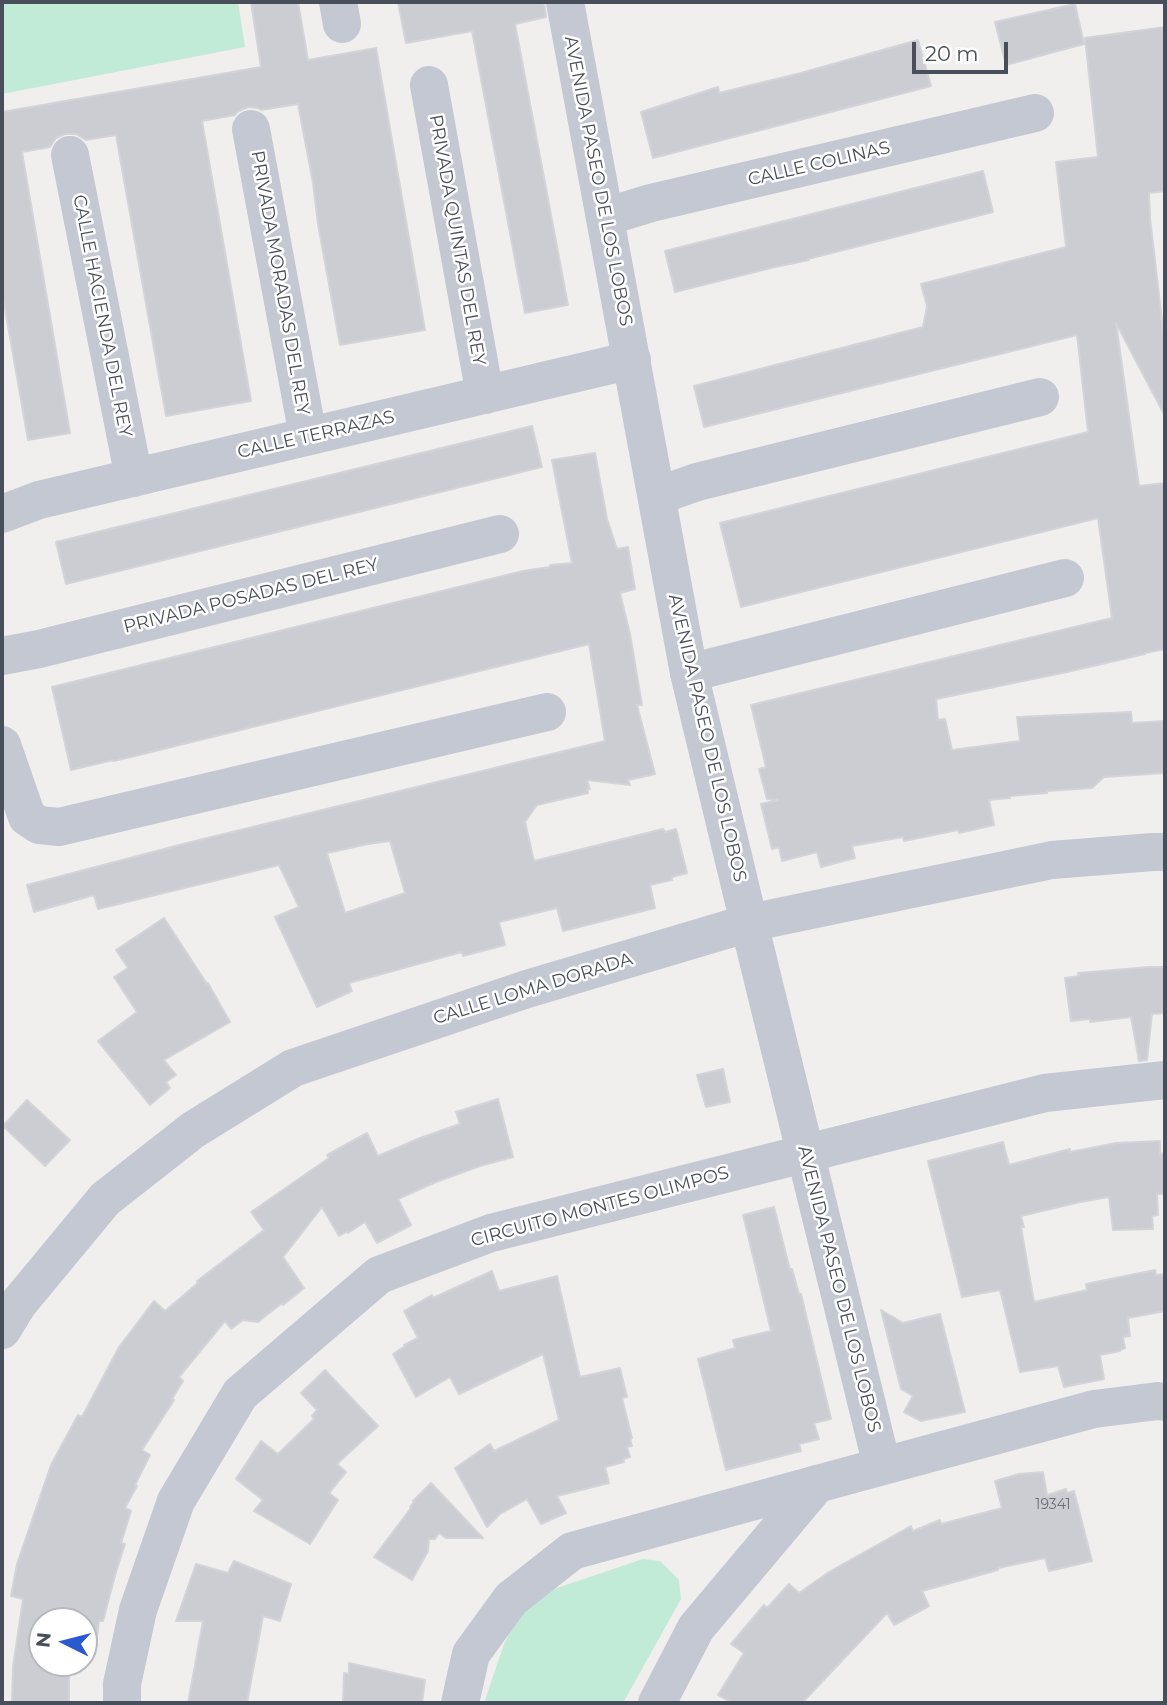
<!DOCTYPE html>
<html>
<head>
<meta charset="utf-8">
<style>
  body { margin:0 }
  #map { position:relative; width:1167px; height:1705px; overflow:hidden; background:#f1efee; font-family:Montserrat,sans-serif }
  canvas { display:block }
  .frame { position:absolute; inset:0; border:4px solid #484f5a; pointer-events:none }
  .north { position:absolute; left:28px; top:1607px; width:70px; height:70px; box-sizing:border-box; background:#fff; border:2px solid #b6b9bd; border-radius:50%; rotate:276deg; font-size:19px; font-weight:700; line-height:28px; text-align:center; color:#484f5a }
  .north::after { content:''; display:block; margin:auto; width:24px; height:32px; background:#2b59cf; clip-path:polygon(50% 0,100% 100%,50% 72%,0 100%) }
  .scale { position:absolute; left:912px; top:42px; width:96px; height:32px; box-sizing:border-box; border:4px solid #484f5a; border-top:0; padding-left:9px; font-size:21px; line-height:24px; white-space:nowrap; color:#484f5a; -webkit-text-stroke:5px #fff; paint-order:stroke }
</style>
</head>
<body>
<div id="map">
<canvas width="1167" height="1705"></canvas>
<div class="frame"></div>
<div class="north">N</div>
<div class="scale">20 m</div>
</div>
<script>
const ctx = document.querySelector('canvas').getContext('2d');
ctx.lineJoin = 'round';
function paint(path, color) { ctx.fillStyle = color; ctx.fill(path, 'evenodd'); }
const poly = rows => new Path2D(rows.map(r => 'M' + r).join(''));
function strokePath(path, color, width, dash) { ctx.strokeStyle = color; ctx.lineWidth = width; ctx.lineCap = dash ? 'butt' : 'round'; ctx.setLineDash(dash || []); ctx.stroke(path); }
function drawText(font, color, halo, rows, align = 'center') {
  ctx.font = font + ' Montserrat,sans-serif'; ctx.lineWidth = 5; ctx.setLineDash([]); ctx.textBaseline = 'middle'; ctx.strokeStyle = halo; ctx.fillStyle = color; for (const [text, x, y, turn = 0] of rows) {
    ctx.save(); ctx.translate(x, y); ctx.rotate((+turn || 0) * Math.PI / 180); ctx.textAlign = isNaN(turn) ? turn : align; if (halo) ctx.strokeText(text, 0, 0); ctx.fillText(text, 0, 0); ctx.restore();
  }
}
paint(poly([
  [2,2,238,2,245,47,2,94],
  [643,1559,660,1561,679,1580,681,1599,623,1703,484,1703,504,1644,524,1606,551,1590]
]), '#c1ead7');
const building = poly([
  [251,2,298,2,308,60,376,48,425,330,340,345,318,224,313,183,298,104,261,110,258,108,248,107,237,112,235,115,202,121,251,401,166,416,116,135,86,140,76,134,65,134,56,138,50,147,22,152,70,433,28,440,2,292,2,112,261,67,251,2],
  [398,2,544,2,546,17,515,24,568,305,525,313,472,31,406,43,398,2],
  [1075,4,1084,44,1006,65,995,22,1075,4],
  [1165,27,1165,191,1149,193,1150,218,1165,346,1165,416,1116,323,1139,486,1165,483,1165,649,1145,653,1145,654,1067,672,936,699,938,720,945,719,952,750,1020,741,1017,717,1131,712,1132,723,1164,721,1165,773,1104,777,1092,788,1047,791,1047,793,1010,796,1010,798,989,800,994,825,959,833,958,830,904,841,903,837,852,846,855,858,821,867,817,852,782,861,779,847,772,849,761,804,778,800,767,799,759,769,766,767,751,705,1112,618,1098,518,741,607,720,523,1088,432,1077,335,704,427,694,386,923,327,927,306,921,284,1066,247,1056,162,1098,157,1085,38,1165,27],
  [918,40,931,86,653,158,641,112,718,87,719,93,801,73,918,40],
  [983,171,993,212,808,259,809,260,775,267,675,292,665,251,983,171],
  [532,426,542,467,66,584,56,542,532,426],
  [595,453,607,519,617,549,628,547,635,589,620,593,630,634,642,705,637,705,655,774,628,780,630,785,587,780,590,789,587,789,588,793,537,805,525,822,534,861,663,829,665,832,676,829,687,873,672,877,672,880,650,885,655,908,563,931,557,908,499,922,505,945,463,956,462,952,349,983,352,991,317,1007,275,917,299,907,279,865,98,909,94,895,34,912,27,885,187,843,605,741,589,644,131,757,113,761,113,760,71,770,52,687,523,571,550,567,550,565,572,563,552,460,595,453],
  [390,841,405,893,345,913,327,853,368,844,390,841],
  [164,918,207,984,208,983,230,1022,164,1060,176,1075,166,1082,170,1088,150,1105,98,1041,137,1012,114,977,128,968,116,950,164,918],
  [1149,967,1165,967,1165,1013,1152,1014,1147,1060,1139,1061,1131,1017,1090,1022,1090,1019,1071,1021,1065,978,1079,976,1078,973,1149,967],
  [723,1069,730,1102,706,1107,697,1075,723,1069],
  [498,1099,513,1157,480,1166,436,1182,398,1199,411,1225,377,1243,365,1222,348,1233,348,1231,339,1236,322,1207,283,1257,304,1288,283,1305,282,1303,258,1322,243,1320,231,1329,225,1321,179,1377,183,1381,172,1399,174,1400,142,1450,150,1455,135,1485,137,1486,125,1508,131,1511,121,1543,125,1544,116,1572,103,1621,99,1621,96,1643,84,1641,84,1621,42,1621,42,1663,72,1663,69,1679,69,1703,12,1703,13,1667,23,1599,11,1596,17,1564,51,1465,78,1415,82,1417,119,1347,154,1301,165,1311,198,1283,197,1281,264,1230,251,1212,329,1158,327,1155,367,1133,378,1156,420,1138,460,1124,456,1112,498,1099],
  [27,1100,70,1140,45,1166,3,1126,27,1100],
  [1160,1141,1160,1154,1164,1153,1165,1194,1157,1194,1158,1215,1152,1216,1153,1229,1113,1230,1109,1197,1080,1202,1021,1216,1024,1227,1021,1227,1034,1302,1087,1290,1086,1284,1155,1270,1156,1275,1165,1274,1165,1311,1128,1318,1130,1336,1123,1337,1125,1348,1120,1350,1120,1351,1100,1355,1104,1379,1064,1387,1058,1366,1020,1372,1000,1290,962,1297,928,1161,1003,1142,1009,1165,1070,1149,1070,1152,1116,1143,1160,1141],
  [774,1207,790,1270,792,1269,799,1294,801,1294,831,1419,814,1423,819,1439,799,1444,801,1451,726,1470,698,1359,735,1348,733,1340,771,1331,743,1215,774,1207],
  [492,1271,499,1291,557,1276,580,1377,620,1368,627,1397,622,1398,632,1438,630,1439,632,1446,627,1447,630,1457,623,1459,624,1462,605,1467,609,1483,557,1496,566,1513,541,1524,527,1499,500,1514,487,1527,455,1468,490,1444,494,1451,559,1420,543,1354,459,1394,450,1377,416,1397,393,1354,405,1346,404,1345,418,1338,404,1311,432,1295,433,1298,492,1271],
  [881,1310,903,1323,940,1314,965,1412,921,1421,904,1412,913,1396,901,1389,881,1310],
  [325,1370,378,1426,337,1464,346,1472,329,1493,338,1500,310,1544,254,1511,263,1500,236,1479,261,1441,278,1454,314,1419,312,1416,317,1410,301,1393,325,1370],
  [1043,1472,1047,1495,1066,1489,1067,1493,1074,1491,1092,1561,1049,1571,1045,1558,998,1568,998,1570,922,1591,929,1606,894,1625,887,1613,802,1703,732,1703,718,1695,744,1653,731,1644,764,1605,767,1608,789,1584,799,1593,829,1572,911,1526,913,1531,940,1520,941,1524,1002,1508,995,1481,1019,1474,1043,1472],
  [431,1483,483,1538,446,1538,439,1533,435,1539,429,1539,428,1551,412,1580,374,1557,411,1508,410,1507,414,1502,413,1501,431,1483],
  [234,1561,291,1584,280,1621,263,1616,247,1703,188,1703,203,1621,176,1621,196,1564,228,1573,234,1561],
  [349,1663,425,1680,422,1703,343,1703,344,1673,349,1674,349,1663]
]);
paint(building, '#cccdd2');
strokePath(building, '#d3d4d9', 2);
strokePath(poly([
  [338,2,342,24],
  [429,85,485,395],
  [251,129,308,436],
  [70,155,134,478],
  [605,217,651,203,1035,113],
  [657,496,697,482,1040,397],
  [2,514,39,500,632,360],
  [2,656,39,649,500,534],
  [689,673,1065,578],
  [2,745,27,817,39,825,59,827,547,712],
  [122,1703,122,1684,138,1610,176,1501,240,1394,379,1275,491,1233,1045,1093,1165,1080],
  [460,1703,471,1654,511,1599,572,1551,817,1484]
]), '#c3c8d2', 38);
strokePath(poly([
  [565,2,689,673,749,923,882,1466],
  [2,1330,18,1304,105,1199,193,1130,293,1068,527,989,749,923,1052,860,1153,852,1165,852],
  [657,1703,696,1628,817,1484,1094,1409,1158,1401,1165,1402]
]), '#c3c8d2', 38);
drawText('14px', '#696e78', null, [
  ["19341",1053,1505]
]);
drawText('18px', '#484f5a', '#fff', [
  ["CALLE COLINAS",819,164,-13],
  ["AVENIDA PASEO DE LOS LOBOS",598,181,79],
  ["PRIVADA QUINTAS DEL REY",457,240,80],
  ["PRIVADA MORADAS DEL REY",280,283,80],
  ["CALLE HACIENDA DEL REY",102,316,79],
  ["CALLE TERRAZAS",316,435,-13],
  ["PRIVADA POSADAS DEL REY",251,596,-14],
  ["AVENIDA PASEO DE LOS LOBOS",707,738,77],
  ["CALLE LOMA DORADA",533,989,-17],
  ["CIRCUITO MONTES OLIMPOS",600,1207,-15],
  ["AVENIDA PASEO DE LOS LOBOS",839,1289,76]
]);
</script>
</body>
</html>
